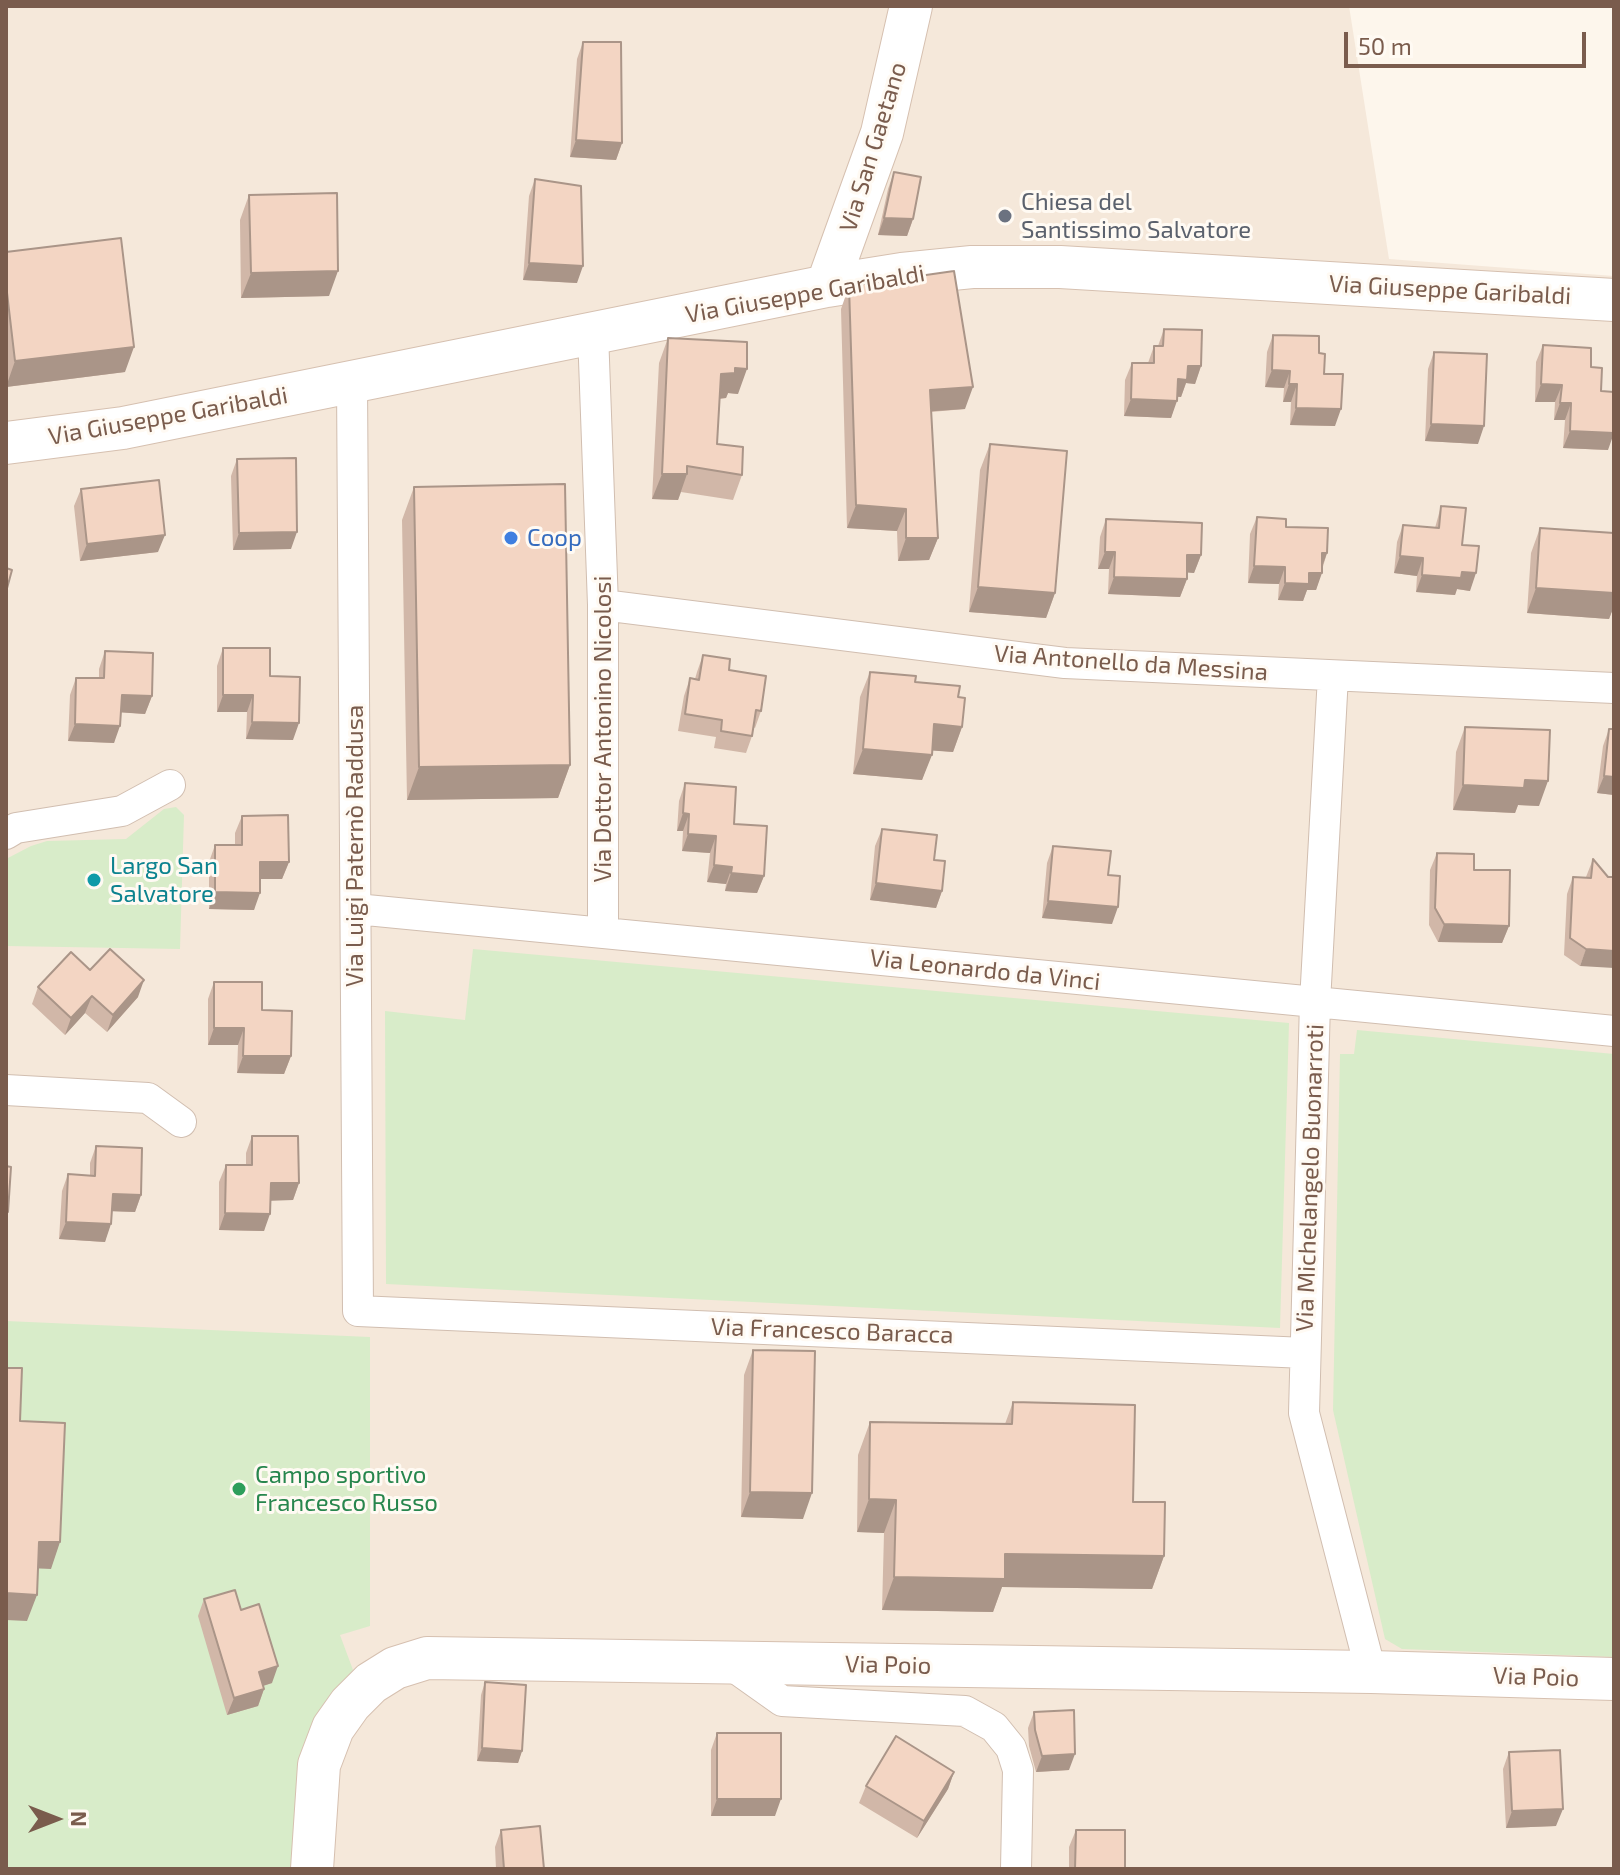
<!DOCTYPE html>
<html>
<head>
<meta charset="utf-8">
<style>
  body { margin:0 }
  #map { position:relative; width:1620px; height:1875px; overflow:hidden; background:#fdf6ec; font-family:"Exo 2",sans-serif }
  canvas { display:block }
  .frame { position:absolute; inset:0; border:8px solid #7a5c4d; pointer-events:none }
  .north { position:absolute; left:16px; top:1779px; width:80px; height:80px; -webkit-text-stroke:6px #fffaf3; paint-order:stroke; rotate:90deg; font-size:22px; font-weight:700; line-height:32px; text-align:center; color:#7a5c4d }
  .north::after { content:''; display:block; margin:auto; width:28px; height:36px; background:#7a5c4d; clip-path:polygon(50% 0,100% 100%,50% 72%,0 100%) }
  .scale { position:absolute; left:1344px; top:32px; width:242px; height:36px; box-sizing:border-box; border:4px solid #7a5c4d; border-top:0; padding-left:10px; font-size:24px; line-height:28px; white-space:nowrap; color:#7a5c4d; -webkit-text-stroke:6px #fffaf3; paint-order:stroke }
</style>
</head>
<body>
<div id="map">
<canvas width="1620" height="1875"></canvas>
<div class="frame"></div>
<div class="north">N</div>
<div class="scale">50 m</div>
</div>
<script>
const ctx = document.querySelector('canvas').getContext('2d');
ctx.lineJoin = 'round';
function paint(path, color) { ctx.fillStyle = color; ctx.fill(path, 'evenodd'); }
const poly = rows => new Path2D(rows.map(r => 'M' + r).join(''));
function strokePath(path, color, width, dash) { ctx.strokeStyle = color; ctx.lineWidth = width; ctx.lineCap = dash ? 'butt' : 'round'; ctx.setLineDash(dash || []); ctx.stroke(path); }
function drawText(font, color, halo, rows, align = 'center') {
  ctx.font = font + ' "Exo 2",sans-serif'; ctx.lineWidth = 6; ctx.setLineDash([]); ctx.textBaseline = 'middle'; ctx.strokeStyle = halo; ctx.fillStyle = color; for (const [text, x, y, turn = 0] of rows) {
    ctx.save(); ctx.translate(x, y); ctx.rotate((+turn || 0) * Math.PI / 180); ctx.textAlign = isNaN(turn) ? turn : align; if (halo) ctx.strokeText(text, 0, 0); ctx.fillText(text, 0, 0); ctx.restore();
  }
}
paint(poly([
  [6,6,1349,6,1389,259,1614,276,1614,1869,6,1869]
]), '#f5e8da');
paint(poly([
  [176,807,184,815,180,949,6,946,6,859,31,846,47,841,126,839,164,809],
  [473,949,1289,1023,1280,1328,386,1284,385,1011,465,1020],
  [1357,1030,1614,1054,1614,1657,1402,1649,1385,1639,1333,1410,1340,1054,1354,1054],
  [6,1321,370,1337,370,1626,340,1635,353,1670,318,1715,297,1782,291,1869,6,1869]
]), '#d8ecc9');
const street = poly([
  [593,333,603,605,603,933],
  [352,382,358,1311,1305,1353],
  [603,605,1065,663,1614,688],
  [1333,676,1315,1002,1304,1413,1371,1672],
  [6,834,16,828,122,811,170,785],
  [356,909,1614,1031],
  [6,1090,148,1098,181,1122],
  [727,1662,782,1701,965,1711,994,1727,1011,1748,1018,1770,1016,1869]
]);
const secondary = poly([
  [827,286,882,133,911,6],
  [6,443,123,428,827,286,902,274,972,267,1060,267,1614,300],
  [312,1869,319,1765,333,1728,350,1704,371,1683,395,1668,427,1658,1371,1672,1614,1679]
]);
strokePath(street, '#d1beb0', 32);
strokePath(secondary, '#d6c0b0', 44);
strokePath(street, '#fff', 30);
strokePath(secondary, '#fff', 42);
paint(poly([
  [583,42,622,143,616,160,570,157,577,59],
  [894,172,913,219,907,236,878,235,888,189],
  [535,179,577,283,523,280,529,196],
  [249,195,329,296,241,298,240,220],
  [6,252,125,372,6,387],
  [849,286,965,409,931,412,938,538,929,560,898,561,897,531,847,528,841,309],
  [1164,329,1201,366,1195,384,1186,383,1181,397,1177,397,1171,418,1124,416,1125,380,1132,363,1148,363,1154,346,1158,346],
  [1273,335,1324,374,1335,426,1290,425,1291,402,1283,402,1284,388,1265,387,1267,352],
  [668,338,738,394,728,393,726,398,720,399,717,444,742,475,733,500,681,492,678,500,652,499,659,363],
  [1543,345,1591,367,1601,391,1608,450,1563,448,1565,420,1554,420,1555,402,1535,402,1536,362],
  [1434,352,1478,444,1425,441,1428,369],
  [990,444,1055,593,1046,618,969,612,980,470],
  [237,459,291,549,233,550,231,476],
  [414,487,570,765,558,798,407,800,402,520],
  [81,489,158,552,80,561,74,506],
  [1441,506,1462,545,1470,591,1457,589,1455,595,1416,592,1417,576,1394,573,1397,542,1403,525,1435,528],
  [1257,517,1286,527,1327,553,1316,590,1307,590,1303,601,1278,600,1279,584,1248,583,1250,534],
  [1106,519,1201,555,1194,573,1187,572,1187,579,1180,597,1108,594,1109,569,1098,569,1100,537],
  [1540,528,1614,533,1614,606,1609,619,1527,613,1531,553],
  [223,648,270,676,293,740,246,739,247,712,217,712,217,666],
  [105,651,152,696,145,714,121,712,114,743,68,741,70,695,76,678,99,678,99,669],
  [703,655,729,670,761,711,755,728,753,727,752,736,746,753,714,748,716,737,678,731,684,696,690,678,695,679,697,672],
  [870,672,915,682,958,697,962,727,953,752,932,750,922,780,853,774,860,697],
  [1465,727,1539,806,1518,805,1515,813,1453,810,1456,752],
  [1609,729,1614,795,1597,793,1603,746],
  [685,783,734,824,764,876,757,893,725,891,726,884,707,882,710,853,682,851,683,831,677,831,679,801],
  [242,816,289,862,282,879,260,879,254,910,209,909,209,862,215,845,235,845,235,833],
  [882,829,934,860,942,891,936,908,870,900,875,846],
  [1053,846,1108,875,1112,924,1042,918,1047,863],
  [1437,853,1474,870,1509,926,1502,943,1438,942,1429,925,1430,870],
  [1593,859,1608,877,1614,877,1580,966,1564,955,1567,894,1573,877,1586,877],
  [90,970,138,997,107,1032,85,1013,65,1035,32,1004,38,987],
  [214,982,262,1010,291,1056,284,1074,237,1073,238,1045,208,1045,208,999],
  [252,1136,299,1183,293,1200,271,1200,264,1231,219,1230,219,1182,226,1165,246,1165,246,1153],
  [96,1146,141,1195,135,1212,112,1211,105,1242,59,1239,62,1191,68,1174,90,1176,90,1163],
  [753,1350,803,1519,741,1517,744,1375],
  [1013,1402,1133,1502,1164,1556,1152,1589,1002,1587,993,1612,882,1610,884,1533,857,1532,858,1455,870,1422,1005,1424],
  [204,1599,241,1610,272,1683,263,1686,264,1689,258,1706,227,1715,198,1616],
  [485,1682,522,1751,518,1763,477,1761,481,1695],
  [1034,1712,1069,1770,1036,1772,1029,1746,1028,1728],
  [717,1733,775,1816,711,1816,711,1750],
  [1509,1752,1556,1826,1506,1828,1503,1769],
  [954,1772,948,1789,917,1838,859,1803,866,1786],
  [501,1830,544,1869,496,1869,495,1847],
  [1076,1830,1125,1869,1069,1869,1069,1847]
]), '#d1b7a8');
paint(poly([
  [576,140,622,143,616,160,570,157],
  [884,218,913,219,907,236,878,235],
  [529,263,583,266,577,283,523,280],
  [338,271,329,296,241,298,251,273],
  [134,347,125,372,6,387,15,361],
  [1188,366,1201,366,1195,384,1186,383,1181,397,1172,396,1178,379],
  [735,368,747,369,738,394,728,393,726,398,712,399,721,374],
  [1272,370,1290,371,1284,388,1265,387],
  [1289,384,1297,384,1291,402,1283,402],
  [1541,384,1562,385,1555,402,1535,402],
  [973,387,965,409,921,412,930,390],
  [1131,399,1177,401,1171,418,1124,416],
  [1560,403,1571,403,1565,420,1554,420],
  [1296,408,1341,409,1335,426,1290,425],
  [1431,424,1484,426,1478,444,1425,441],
  [1570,431,1614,433,1608,450,1563,448],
  [662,474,687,474,678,500,652,499],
  [856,505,906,509,897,531,847,528],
  [297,532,291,549,233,550,239,533],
  [165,535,158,552,80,561,87,544],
  [906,538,938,538,929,560,898,561],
  [1105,552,1115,552,1109,569,1098,569],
  [1322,553,1327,553,1321,570],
  [1187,555,1201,555,1194,573,1181,572],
  [1400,556,1423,558,1417,576,1394,573],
  [1254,566,1285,567,1279,584,1248,583],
  [1462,572,1476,573,1470,591,1457,589,1455,595,1416,592,1422,575],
  [1309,573,1322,573,1316,590,1307,590,1303,601,1278,600,1285,583],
  [1114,577,1187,579,1180,597,1108,594],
  [978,587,1055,593,1046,618,969,612],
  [1536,588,1614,593,1614,606,1609,619,1527,613],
  [122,695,152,696,145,714,115,712],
  [223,695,253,695,247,712,217,712],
  [252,722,299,723,293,740,246,739],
  [75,724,120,726,114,743,68,741],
  [934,724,962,727,953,752,925,750],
  [863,749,932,755,922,780,853,774],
  [570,765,558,798,407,800,419,767],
  [1604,776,1614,777,1614,795,1597,793],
  [1525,780,1548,781,1539,806,1518,805,1515,813,1453,810,1463,785],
  [683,813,689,814,683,831,677,831],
  [688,834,716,836,710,853,682,851],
  [260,862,289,862,282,879,254,879],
  [714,865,732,867,726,884,707,882],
  [731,873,764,876,757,893,725,891],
  [876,883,942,891,936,908,870,900],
  [215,892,260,893,254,910,209,909],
  [1048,901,1118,907,1112,924,1042,918],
  [1444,924,1509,926,1502,943,1438,942],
  [1586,949,1614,951,1614,968,1580,966],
  [144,980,138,997,107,1032,113,1015],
  [92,996,85,1013,65,1035,71,1018],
  [214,1028,244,1028,238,1045,208,1045],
  [243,1056,291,1056,284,1074,237,1073],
  [271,1183,299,1183,293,1200,265,1201],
  [113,1194,141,1195,135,1212,106,1211],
  [225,1213,270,1214,264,1231,219,1230],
  [66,1222,111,1224,105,1242,59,1239],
  [750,1492,812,1493,803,1519,741,1517],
  [869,1499,896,1500,884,1533,857,1532],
  [39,1542,60,1542,51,1569,29,1568],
  [1005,1554,1164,1556,1152,1589,1002,1587,993,1612,882,1610,894,1577],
  [6,1593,37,1595,27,1621,6,1620],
  [278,1666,272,1683,253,1689,259,1672],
  [264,1689,258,1706,227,1715,234,1698],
  [482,1748,522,1751,518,1763,477,1761],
  [1075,1754,1069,1770,1036,1772,1042,1756],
  [954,1772,948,1789,917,1838,924,1821],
  [717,1799,781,1799,775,1816,711,1816],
  [1563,1809,1556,1826,1506,1828,1512,1811]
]), '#aa9588');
const building = poly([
  [583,42,621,42,622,143,576,140,583,42],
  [894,172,921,177,913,219,884,218,894,172],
  [535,179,581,186,583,266,529,263,535,179],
  [337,193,338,271,251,273,249,195,337,193],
  [121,238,134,347,15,361,6,284,6,252,121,238],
  [954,271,973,387,930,390,938,538,906,538,906,509,856,505,849,286,954,271],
  [1164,329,1202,330,1201,366,1188,366,1187,380,1178,379,1177,401,1131,399,1132,363,1154,363,1154,346,1163,346,1164,329],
  [1273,335,1319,336,1319,353,1325,354,1324,374,1343,374,1341,409,1296,408,1297,384,1289,384,1290,371,1272,370,1273,335],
  [668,338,747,342,747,369,735,368,735,373,721,374,717,444,743,447,742,475,687,466,687,474,662,474,668,338],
  [1543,345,1591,348,1591,367,1602,368,1601,391,1614,392,1614,433,1570,431,1571,403,1560,403,1562,385,1541,384,1543,345],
  [1434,352,1487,354,1484,426,1431,424,1434,352],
  [990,444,1067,451,1055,593,978,587,990,444],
  [296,458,297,532,239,533,237,459,296,458],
  [159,480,165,535,87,544,81,489,159,480],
  [565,484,570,765,419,767,414,487,565,484],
  [1441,506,1466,508,1462,545,1479,546,1476,573,1462,572,1461,578,1422,575,1423,558,1400,556,1403,525,1439,528,1441,506],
  [1257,517,1286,519,1286,527,1328,528,1327,553,1322,553,1322,573,1309,573,1309,584,1285,583,1285,567,1254,566,1257,517],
  [1106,519,1202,523,1201,555,1187,555,1187,579,1114,577,1115,552,1105,552,1106,519],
  [1540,528,1614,533,1614,593,1536,588,1540,528],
  [6,568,12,570,6,592,6,568],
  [223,648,270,648,270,676,300,677,299,723,252,722,253,695,223,695,223,648],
  [105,651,153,653,152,696,122,695,120,726,75,724,76,678,104,678,105,651],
  [703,655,730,659,729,670,766,676,761,711,756,710,752,736,721,731,722,720,685,714,690,678,699,680,703,655],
  [870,672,916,676,915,682,960,686,958,697,965,698,962,727,934,724,932,755,863,749,870,672],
  [1465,727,1550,730,1548,781,1525,780,1524,788,1463,785,1465,727],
  [1609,729,1614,729,1614,777,1604,776,1609,729],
  [685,783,736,787,734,824,767,826,764,876,731,873,732,867,714,865,716,836,688,834,689,814,683,813,685,783],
  [288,815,289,862,260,862,260,893,215,892,215,845,242,845,242,816,288,815],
  [882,829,937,835,934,860,945,861,942,891,876,883,882,829],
  [1053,846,1111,851,1108,875,1120,876,1118,907,1048,901,1053,846],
  [1437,853,1474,854,1474,870,1510,870,1509,926,1444,924,1435,908,1437,853],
  [1593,859,1608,877,1614,877,1614,951,1586,949,1570,938,1573,877,1591,878,1593,859],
  [110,949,144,980,113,1015,92,996,71,1018,38,987,71,952,90,970,110,949],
  [214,982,262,982,262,1010,292,1011,291,1056,243,1056,244,1028,214,1028,214,982],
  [252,1136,298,1136,299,1183,271,1183,270,1214,225,1213,226,1165,252,1165,252,1136],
  [96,1146,142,1148,141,1195,113,1194,111,1224,66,1222,68,1174,95,1176,96,1146],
  [6,1166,11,1167,8,1212,6,1212,6,1166],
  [753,1350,815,1351,812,1493,750,1492,753,1350],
  [6,1368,22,1368,20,1421,65,1423,60,1542,39,1542,37,1595,6,1593,6,1368],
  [1013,1402,1135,1405,1133,1502,1165,1502,1164,1556,1005,1554,1005,1579,894,1577,896,1500,869,1499,870,1422,1012,1424,1013,1402],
  [235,1590,241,1610,259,1604,278,1666,259,1672,264,1689,234,1698,204,1599,235,1590],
  [485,1682,526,1685,522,1751,482,1748,485,1682],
  [1074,1710,1075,1754,1042,1756,1035,1730,1034,1712,1074,1710],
  [717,1733,781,1733,781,1799,717,1799,717,1733],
  [896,1736,954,1772,924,1821,866,1786,896,1736],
  [1560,1750,1563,1809,1512,1811,1509,1752,1560,1750],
  [540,1826,544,1869,504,1869,501,1830,540,1826],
  [1076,1830,1125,1830,1125,1869,1075,1869,1076,1830]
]);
paint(building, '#f3d5c3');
strokePath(building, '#aa9588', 2);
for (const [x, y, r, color] of [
  [1005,216,8,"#6b7280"],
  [511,538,8,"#3f7fe0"],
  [94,880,8,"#0f9aa8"],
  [239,1489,8,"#2e9e5b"]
]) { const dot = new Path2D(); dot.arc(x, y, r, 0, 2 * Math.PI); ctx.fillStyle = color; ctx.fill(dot); strokePath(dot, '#fffaf3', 3); }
drawText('24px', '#7a5c4d', '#fffaf3', [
  ["Via San Gaetano",873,147,-73],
  ["Via Giuseppe Garibaldi",1450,290,3],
  ["Via Giuseppe Garibaldi",805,294,-10],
  ["Via Giuseppe Garibaldi",168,416,-10],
  ["Via Antonello da Messina",1131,663,4],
  ["Via Dottor Antonino Nicolosi",603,729,-90],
  ["Via Luigi Paternò Raddusa",355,846,-90],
  ["Via Leonardo da Vinci",985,970,6],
  ["Via Michelangelo Buonarroti",1310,1178,-88],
  ["Via Francesco Baracca",832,1331,2],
  ["Via Poio",888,1665,1],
  ["Via Poio",1536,1677,2]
]);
drawText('24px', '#5b616d', '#fffaf3', [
  ["Chiesa del",1021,202],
  ["Santissimo Salvatore",1021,230]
], 'left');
drawText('24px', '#366cbe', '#fffaf3', [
  ["Coop",527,538]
], 'left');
drawText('24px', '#0d838f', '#fffaf3', [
  ["Largo San",110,866],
  ["Salvatore",110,894]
], 'left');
drawText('24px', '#27864d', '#fffaf3', [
  ["Campo sportivo",255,1475],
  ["Francesco Russo",255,1503]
], 'left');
</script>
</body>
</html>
